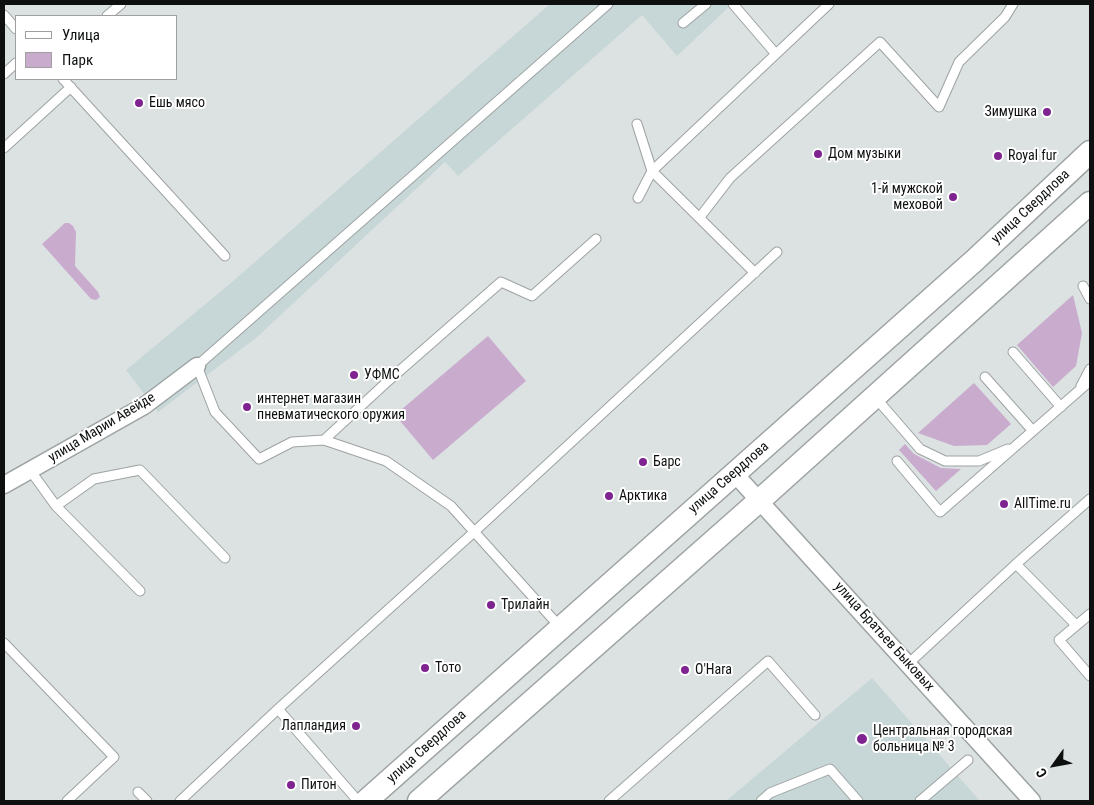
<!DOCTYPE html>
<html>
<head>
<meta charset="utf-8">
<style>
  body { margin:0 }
  #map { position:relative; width:1094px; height:805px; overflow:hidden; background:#dce2e2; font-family:"Roboto Condensed",sans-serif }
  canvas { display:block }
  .frame { position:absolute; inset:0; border:5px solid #0e1010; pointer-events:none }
  .legend { position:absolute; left:15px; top:15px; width:162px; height:65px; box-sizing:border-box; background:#fff; border:1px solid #9f9f9f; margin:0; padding:6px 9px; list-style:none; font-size:15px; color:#0e1010 }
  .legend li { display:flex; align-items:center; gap:10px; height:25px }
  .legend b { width:25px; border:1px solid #9f9f9f }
  .north { position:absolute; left:1029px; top:740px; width:50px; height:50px; -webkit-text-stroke:4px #fff; paint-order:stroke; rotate:238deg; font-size:14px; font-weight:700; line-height:20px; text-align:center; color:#0e1010 }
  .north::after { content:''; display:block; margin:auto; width:18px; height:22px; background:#0e1010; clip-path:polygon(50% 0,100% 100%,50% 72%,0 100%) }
</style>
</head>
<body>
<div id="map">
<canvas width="1094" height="805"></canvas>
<div class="frame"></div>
<ul class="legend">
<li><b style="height:6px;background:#fff"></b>Улица</li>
<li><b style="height:14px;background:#c9abce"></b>Парк</li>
</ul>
<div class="north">С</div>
</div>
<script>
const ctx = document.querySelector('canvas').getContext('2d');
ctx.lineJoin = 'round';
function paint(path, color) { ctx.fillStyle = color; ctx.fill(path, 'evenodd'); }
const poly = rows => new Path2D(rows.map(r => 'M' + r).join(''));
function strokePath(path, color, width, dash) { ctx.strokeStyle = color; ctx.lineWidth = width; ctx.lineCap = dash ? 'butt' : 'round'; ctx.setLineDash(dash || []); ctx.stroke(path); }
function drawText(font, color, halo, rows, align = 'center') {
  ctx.font = font + ' "Roboto Condensed",sans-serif'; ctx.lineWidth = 4; ctx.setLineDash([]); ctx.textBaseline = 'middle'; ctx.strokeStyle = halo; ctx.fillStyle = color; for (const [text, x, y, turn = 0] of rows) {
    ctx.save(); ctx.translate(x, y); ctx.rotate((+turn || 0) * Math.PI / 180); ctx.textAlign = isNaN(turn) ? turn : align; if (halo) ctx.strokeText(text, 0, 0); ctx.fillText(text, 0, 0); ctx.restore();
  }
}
paint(poly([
  [550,4,732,4,677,56,642,15,458,176,445,162,256,338,158,412,126,370,232,282],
  [872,678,980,801,726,801]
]), '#c7d6d6');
paint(poly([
  [65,223,69,223,73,226,76,232,75,266,98,292,100,297,96,300,91,299,42,244],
  [1073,295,1082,333,1076,366,1053,387,1017,345],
  [488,336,526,381,433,460,395,415],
  [974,383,1011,424,987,445,954,446,918,433],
  [905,444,914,454,941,468,961,469,936,491,899,450]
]), '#c9abce');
const service = poly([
  [733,4,775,53],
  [4,15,16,29],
  [107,16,121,4],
  [683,23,706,4],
  [4,74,16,63],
  [63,79,225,256],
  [637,124,652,171,755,273],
  [4,148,71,87],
  [638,198,652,171,829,4],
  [700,217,730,178,880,42,939,107,959,62,1005,17,1013,4],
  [596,239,532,296,501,282,388,381,324,440,292,442,259,459,215,412,197,366,608,4],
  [1083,286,1090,299],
  [1013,352,1061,407],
  [985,377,1033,431],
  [1081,386,1090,369],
  [875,397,920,449,945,461,979,461,1008,449],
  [324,440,386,461,451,506,560,627],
  [897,461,940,512,1090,381],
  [30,470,56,506,140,591],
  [56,506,94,479,140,470,225,558],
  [1016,564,1076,625],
  [1090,614,1059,640,1090,676],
  [4,643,114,757,67,801],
  [908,664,1016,564,1090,499],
  [278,709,358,801],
  [138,792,147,801],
  [180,801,278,709,473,533,777,252],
  [609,801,768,661,815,715],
  [761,801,770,793,830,769,858,801],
  [920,801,968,760]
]);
const minor = poly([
  [734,473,1032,801],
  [4,485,144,406,197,366]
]);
const secondary = poly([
  [366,801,975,260,1090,152],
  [419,801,760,500,1090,203]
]);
strokePath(service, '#9da2a2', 11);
strokePath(minor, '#9da2a2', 19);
strokePath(secondary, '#9da2a2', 25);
strokePath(service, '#fff', 9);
strokePath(minor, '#fff', 16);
strokePath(secondary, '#fff', 22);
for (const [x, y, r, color] of [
  [139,103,5,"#7f2390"],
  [1047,112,5,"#7f2390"],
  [818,154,5,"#7f2390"],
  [998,156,5,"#7f2390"],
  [953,197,5,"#7f2390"],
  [354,375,5,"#7f2390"],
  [247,407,5,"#7f2390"],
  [643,462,5,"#7f2390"],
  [609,496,5,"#7f2390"],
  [1004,504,5,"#7f2390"],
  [491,605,5,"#7f2390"],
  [425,668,5,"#7f2390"],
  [685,670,5,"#7f2390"],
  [356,726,5,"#7f2390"],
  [862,739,6,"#7f2390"],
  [291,785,5,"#7f2390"]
]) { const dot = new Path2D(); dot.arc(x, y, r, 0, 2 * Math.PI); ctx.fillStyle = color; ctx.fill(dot); strokePath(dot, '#fff', 2); }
drawText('14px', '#0e1010', '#fff', [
  ["Ешь мясо",149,103],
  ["Зимушка",1037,112,"right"],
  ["Дом музыки",828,154],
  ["Royal fur",1008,156],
  ["1-й мужской",943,189,"right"],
  ["меховой",943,205,"right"],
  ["УФМС",364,375],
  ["интернет магазин",257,399],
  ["пневматического оружия",257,415],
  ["Барс",653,462],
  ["Арктика",619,496],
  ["AllTime.ru",1014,504],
  ["Трилайн",501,605],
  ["Тото",435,668],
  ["O'Hara",695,670],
  ["Лапландия",346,726,"right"],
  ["Центральная городская",873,731],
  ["больница № 3",873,747],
  ["Питон",301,785]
], 'left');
drawText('14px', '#0e1010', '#fff', [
  ["улица Свердлова",1031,207,-43],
  ["улица Марии Авейде",102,428,-31],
  ["улица Свердлова",729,478,-41],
  ["улица Братьев Быковых",884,637,48],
  ["улица Свердлова",427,747,-42]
]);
</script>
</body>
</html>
